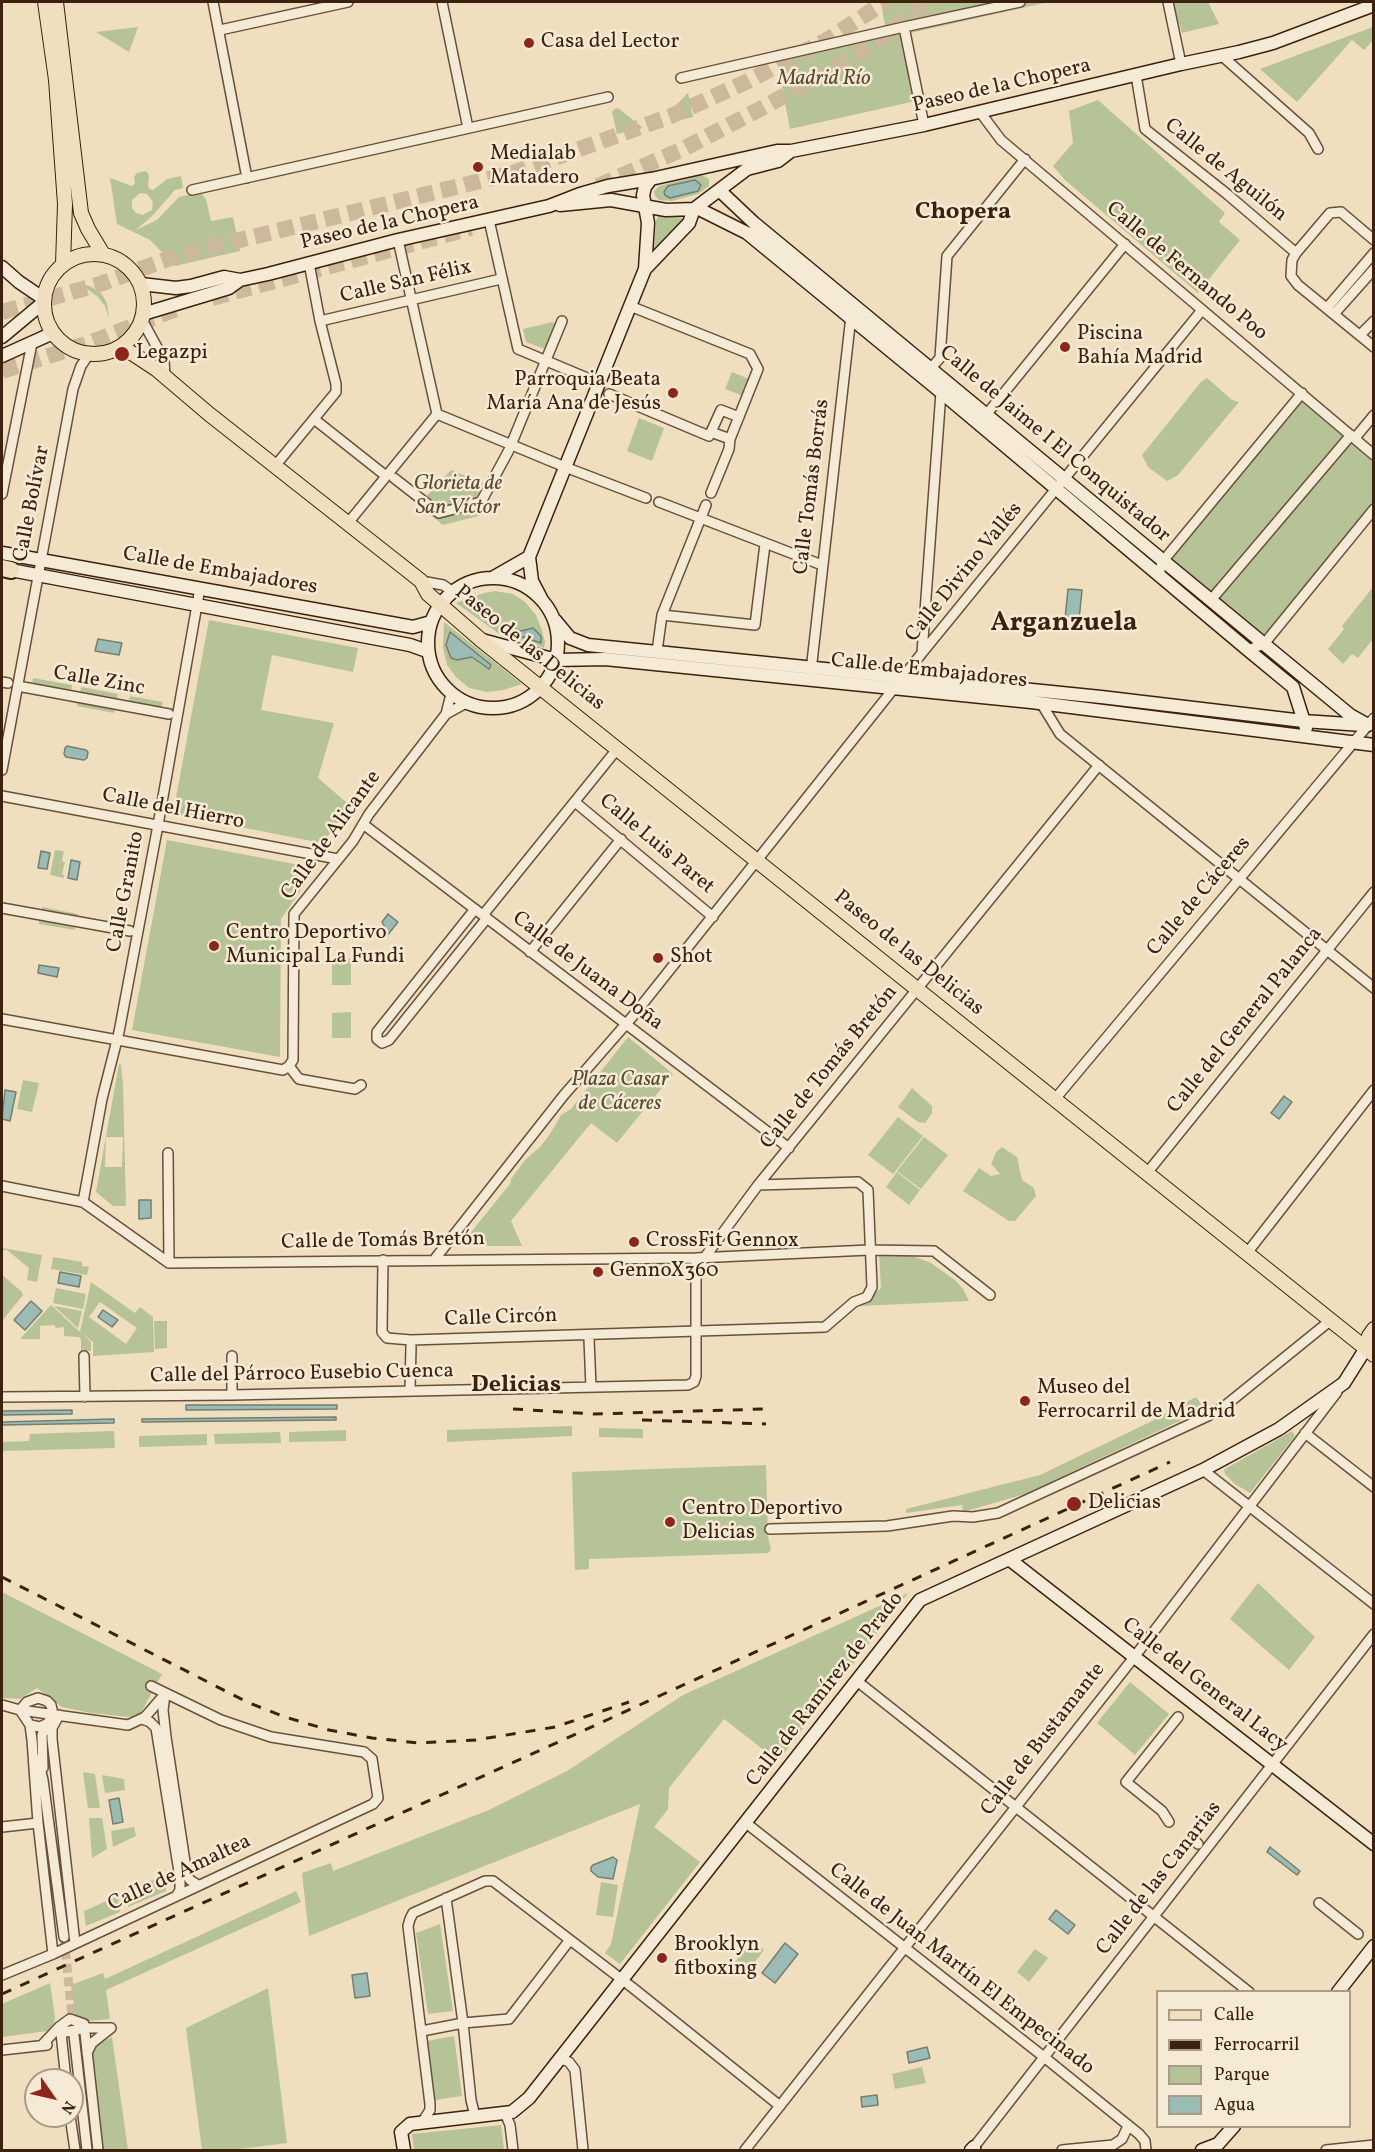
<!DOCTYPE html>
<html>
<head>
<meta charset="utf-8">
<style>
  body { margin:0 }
  #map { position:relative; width:1375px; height:2152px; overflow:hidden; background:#f0dfbf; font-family:Vollkorn,serif }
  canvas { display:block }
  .frame { position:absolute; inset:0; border:3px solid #3c210f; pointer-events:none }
  .legend { position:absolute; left:1156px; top:1990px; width:195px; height:138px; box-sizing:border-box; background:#f5ead5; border:2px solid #ab9a86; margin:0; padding:8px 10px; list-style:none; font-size:18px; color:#3c210f }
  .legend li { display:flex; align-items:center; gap:12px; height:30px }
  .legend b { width:30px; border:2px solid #ab9a86 }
  .north { position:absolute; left:24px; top:2068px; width:60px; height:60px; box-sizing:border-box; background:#f5ead5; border:2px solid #ab9a86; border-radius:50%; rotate:124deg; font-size:16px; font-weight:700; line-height:24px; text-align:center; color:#3c210f }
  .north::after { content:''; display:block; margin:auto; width:21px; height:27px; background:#8f2418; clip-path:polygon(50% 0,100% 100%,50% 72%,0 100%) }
</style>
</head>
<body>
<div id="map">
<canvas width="1375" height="2152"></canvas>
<div class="frame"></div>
<ul class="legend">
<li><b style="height:8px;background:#f0dfbf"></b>Calle</li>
<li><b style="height:8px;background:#3c210f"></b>Ferrocarril</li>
<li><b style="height:16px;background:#b5c396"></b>Parque</li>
<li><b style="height:16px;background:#9abcb4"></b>Agua</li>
</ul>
<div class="north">N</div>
</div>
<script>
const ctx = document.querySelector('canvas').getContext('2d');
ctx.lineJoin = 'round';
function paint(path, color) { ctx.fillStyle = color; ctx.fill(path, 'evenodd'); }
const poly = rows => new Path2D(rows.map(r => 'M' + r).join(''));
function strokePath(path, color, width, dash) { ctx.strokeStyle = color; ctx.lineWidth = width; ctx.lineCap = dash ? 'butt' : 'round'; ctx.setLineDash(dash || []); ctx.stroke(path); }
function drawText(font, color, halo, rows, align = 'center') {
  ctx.font = font + ' Vollkorn,serif'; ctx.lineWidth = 5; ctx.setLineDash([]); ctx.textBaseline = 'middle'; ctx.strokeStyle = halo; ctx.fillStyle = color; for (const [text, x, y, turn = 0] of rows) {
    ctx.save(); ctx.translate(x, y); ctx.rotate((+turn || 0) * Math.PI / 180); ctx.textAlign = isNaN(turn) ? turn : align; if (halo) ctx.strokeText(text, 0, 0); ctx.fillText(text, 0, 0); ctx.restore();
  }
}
paint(poly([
  [881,2,1049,2,906,34,920,100,790,129,775,50,885,26],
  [1172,2,1208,2,1219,24,1182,33],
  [138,27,129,52,96,32],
  [1373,27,1373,40,1364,50,1352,40,1297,102,1260,69],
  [688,93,693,117,671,122,670,116,674,107],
  [1098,100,1225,213,1219,222,1240,240,1198,293,1065,180,1053,166,1073,143,1069,111],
  [618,108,642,127,641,129,617,134,612,112,614,109],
  [146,171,149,175,148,186,150,189,153,190,167,179,181,176,183,188,175,190,153,215,136,230,157,220,179,197,200,192,206,199,211,221,233,217,240,251,175,266,150,240,117,224,110,178,132,186,135,183,134,177,137,173],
  [140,193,147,194,153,202,152,210,143,215,136,213,132,208,132,200],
  [702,175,709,179,709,186,698,194,672,201,659,200,655,196,654,191,659,186],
  [664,215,684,218,656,251,654,250,656,221,658,216],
  [79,284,90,286,101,293,107,303,109,319,105,306,97,296,84,287,72,285],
  [553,322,555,327,545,349,526,342,523,329],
  [732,372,749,379,743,396,725,389],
  [1207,378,1232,400,1239,402,1178,475,1167,481,1148,467,1142,455,1201,382],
  [1302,393,1373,455,1373,509,1264,644,1163,561],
  [639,418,664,428,652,461,627,451],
  [451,470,494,487,482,515,443,525,418,505],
  [1373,587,1373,639,1358,658,1352,654,1343,664,1328,649,1344,629,1342,626],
  [495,591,513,594,525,602,536,615,542,631,545,642,544,648,498,633,456,603,484,593],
  [209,620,358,648,353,672,272,655,261,710,334,723,318,778,352,807,322,843,173,814],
  [444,622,522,684,503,690,487,692,469,688,456,677,447,665,443,648],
  [33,678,72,685,71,693,32,685],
  [81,687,118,694,117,701,80,694],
  [130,696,163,702,161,709,128,703],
  [78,699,116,706,114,713,77,706],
  [167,840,316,868,281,919,280,1057,132,1030],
  [55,850,64,851,62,861,65,862,62,874,64,875,64,878,50,875],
  [42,907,78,914,77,919,41,912],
  [39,920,75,927,75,930,39,924],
  [332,959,351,959,351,985,332,985],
  [351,1012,351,1038,332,1038,332,1013],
  [628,1037,673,1074,617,1143,591,1123,511,1221,522,1246,464,1246,463,1242,510,1184,511,1179,525,1160,540,1147,550,1134,561,1115,571,1109],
  [119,1064,121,1065,123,1084,126,1206,113,1206,96,1192],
  [106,1137,123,1137,122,1167,105,1167],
  [23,1080,39,1083,32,1112,17,1109],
  [912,1088,932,1106,932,1113,925,1123,918,1122,898,1107],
  [898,1117,923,1136,893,1174,868,1155],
  [924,1137,948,1155,921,1189,897,1171],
  [1002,1147,1017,1157,1022,1180,1034,1188,1036,1196,1015,1221,1009,1221,963,1191,979,1168,991,1176,1000,1174,991,1164,996,1152],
  [897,1172,920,1190,909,1205,886,1187],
  [2,1248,42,1255,37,1282,27,1280,29,1268,7,1250,2,1250],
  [879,1253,907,1254,931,1263,955,1280,963,1289,969,1301,860,1306,881,1288],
  [53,1257,82,1262,82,1266,89,1267,87,1275,51,1269],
  [2,1275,21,1291,23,1295,2,1321],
  [91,1282,135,1313,140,1307,153,1317,154,1352,93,1356,93,1342,83,1334,91,1342,91,1351,81,1351,81,1340,79,1337,64,1336,64,1327,56,1328,54,1325,40,1326,40,1339,20,1339,51,1305,80,1332],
  [100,1302,137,1328,126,1344,89,1317],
  [56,1288,86,1294,83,1309,53,1303],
  [54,1306,82,1311,78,1328],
  [154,1321,167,1321,167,1348,155,1349],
  [1196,1397,1205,1409,1025,1494,963,1512,962,1505,906,1513,906,1509,1040,1475,1150,1422],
  [572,1426,572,1436,447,1442,447,1430],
  [599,1428,643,1429,643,1438,599,1437],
  [346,1430,346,1441,289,1442,289,1432],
  [114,1431,115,1448,2,1451,2,1442,29,1441,30,1434],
  [1292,1431,1295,1436,1250,1493,1235,1484,1225,1474,1224,1471,1225,1469],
  [280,1432,281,1443,215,1444,214,1434],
  [207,1434,207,1445,139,1447,139,1436],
  [766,1465,768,1537,771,1550,768,1553,589,1559,589,1569,575,1570,572,1472],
  [1258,1583,1315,1637,1289,1670,1230,1619],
  [2,1592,162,1674,138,1718,91,1713,62,1707,37,1688,20,1699,2,1698],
  [908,1593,778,1761,724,1719,669,1788,668,1809,654,1827,700,1862,620,1964,605,1953,611,1944,640,1804,309,1936,302,1873,331,1863,333,1871,489,1810,567,1771,683,1695],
  [1130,1682,1169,1714,1135,1755,1097,1723],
  [83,1772,95,1774,100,1808,88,1808],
  [102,1775,124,1779,125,1790,105,1793],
  [89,1818,102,1818,107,1849,92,1858],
  [134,1827,136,1836,113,1847,111,1831],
  [164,1875,166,1891,128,1907,127,1891],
  [601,1882,618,1885,613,1917,596,1915],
  [296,1891,301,1902,106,1990,110,2019,76,2022,71,1985,103,1973,105,1979],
  [118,1896,120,1912,86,1926,84,1911],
  [440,1924,453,2011,428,2014,416,1933],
  [752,1941,764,1950,745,1975,732,1966],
  [1035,1949,1048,1958,1029,1982,1017,1972],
  [50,1983,55,2017,54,2023,48,2031,2,2037,2,2004],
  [268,1988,287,2143,232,2150,202,2150,186,2028],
  [454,2036,462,2096,435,2100,427,2041],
  [112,2037,128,2150,90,2150,79,2054],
  [922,2067,926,2083,895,2089,892,2074],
  [501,2125,504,2150,414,2150,412,2134]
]), '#b5c396');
const water = poly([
  [695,180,701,185,698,191,670,198,665,195,664,192,668,186,695,180],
  [1068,589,1082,590,1079,620,1065,619,1068,589],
  [502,625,521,631,533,628,541,636,541,643,499,629,502,625],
  [450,632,491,665,489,669,472,657,457,660,451,658,446,645,450,632],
  [98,639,122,643,119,655,95,651,98,639],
  [67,746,86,750,88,752,87,758,84,760,66,757,64,754,65,748,67,746],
  [41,851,50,853,47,869,38,868,41,851],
  [71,860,80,862,77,880,68,878,71,860],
  [388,914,398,922,386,937,382,934,386,929,382,922,388,914],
  [39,965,59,968,57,977,38,973,39,965],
  [5,1090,16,1092,10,1121,2,1119,5,1090],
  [1284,1096,1292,1102,1279,1119,1271,1113,1284,1096],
  [139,1200,151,1200,151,1218,139,1219,139,1200],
  [60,1272,81,1276,79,1287,58,1283,60,1272],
  [31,1301,42,1311,25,1330,14,1320,31,1301],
  [103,1310,118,1320,112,1327,98,1317,103,1310],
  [186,1405,337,1405,337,1409,186,1410,186,1405],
  [72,1410,72,1414,2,1415,2,1411,72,1410],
  [336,1417,336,1420,334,1420,142,1422,142,1419,336,1417],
  [114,1419,114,1423,2,1425,2,1422,114,1419],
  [119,1798,123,1822,113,1824,109,1800,119,1798],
  [1270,1847,1300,1871,1297,1875,1267,1852,1270,1847],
  [613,1857,617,1860,613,1879,598,1877,591,1871,591,1867,593,1865,613,1857],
  [1056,1910,1075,1925,1068,1934,1049,1919,1056,1910],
  [785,1943,798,1954,775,1983,762,1973,785,1943],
  [367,1973,370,1996,355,1998,352,1975,367,1973],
  [927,2047,930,2058,909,2063,907,2052,927,2047],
  [877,2095,878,2105,862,2107,861,2097,877,2095]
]);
paint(water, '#9abcb4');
strokePath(water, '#747e72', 1.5);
strokePath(poly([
  [64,1937,73,2027]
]), '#ccb99c', 9, [9, 4.5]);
strokePath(poly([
  [598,186,683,149,764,107,848,60,930,2],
  [212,298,471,228],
  [2,312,100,284,179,255,513,173,671,116,746,82,827,40,885,2],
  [2,371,92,342,181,307]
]), '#ccb99c', 16, [16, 8]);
const street = poly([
  [213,2,247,178],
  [442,2,468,128],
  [1168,2,1181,64],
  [220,30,348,2],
  [1221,55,1309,133,1318,149],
  [1136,75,1145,129,1227,194,1296,253],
  [681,78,904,27],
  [980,112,1001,140,1374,455],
  [924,125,904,27,1020,2],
  [192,190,608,97],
  [489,220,518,349,599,383],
  [398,240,437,414],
  [1374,240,1341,212,1330,213,1296,253,1292,260,1291,276,1298,285,1374,347],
  [630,306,750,354,758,369,730,439,729,449,711,493],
  [1327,308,1374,253],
  [1334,314,1374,269],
  [142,320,164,360,165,377],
  [320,321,501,279],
  [1360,335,1374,321],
  [930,369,940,358,947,256,1025,159],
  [609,394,709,436,711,432],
  [437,414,565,467,646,498],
  [982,415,986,415,1125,244],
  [314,419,386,476],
  [1355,438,1374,415],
  [730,439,711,432,721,410,739,417],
  [511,445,562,321],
  [275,466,336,392,336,384,320,321,309,263],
  [394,478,439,513,481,502,509,450],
  [2,494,32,343],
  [659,502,822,565],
  [348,523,437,414],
  [1160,576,1160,569,1163,561,1302,393],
  [421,581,443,585,452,591],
  [1211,600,1351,435],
  [662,615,755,625,765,544],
  [1248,650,1264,644,1374,509],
  [657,651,662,615,706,505],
  [922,653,941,392],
  [811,671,851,316],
  [2,682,8,683],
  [23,687,169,714],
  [1041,703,1060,734,1374,988],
  [446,714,466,703],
  [2,770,73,389,81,366,89,354],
  [2,796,338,859],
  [575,802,713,917],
  [363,824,789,1148],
  [2,908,130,931],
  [475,909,377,1032,377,1039,382,1043,389,1040,487,918],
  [483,915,618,748],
  [530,952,621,839],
  [2,1019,283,1070,289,1066],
  [289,1066,293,1060,294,914,353,841,369,814,446,714,451,694],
  [289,1066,299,1079,355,1089,361,1085],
  [1055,1099,1374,718],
  [168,1153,169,1263],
  [1147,1173,1374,892],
  [2,1186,83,1202,169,1263],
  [83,1202,102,1099,119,1032,158,825,200,588],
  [1247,1253,1374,1090],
  [705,1257,758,1185,1099,765],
  [383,1260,382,1332,387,1338,411,1340,825,1327,854,1302,867,1297,872,1287,868,1190,858,1182,758,1185],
  [434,1260,564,1095,633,1016,922,653,1202,310],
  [169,1263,696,1258,869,1250,934,1251,990,1295],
  [589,1339,591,1387],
  [84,1356,85,1397],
  [410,1390,411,1346],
  [232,1395,232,1356],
  [2,1397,232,1395,688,1385,694,1382,696,1376,696,1258],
  [1305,1433,1374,1487],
  [1203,1470,1374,1604],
  [770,1529,887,1526,953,1516,973,1517,998,1513,1208,1416,1226,1405,1331,1320],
  [857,1681,1249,1992],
  [165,1694,163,1710,166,1737,187,1875,190,1880,198,1885],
  [2,1705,20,1710,128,1725,145,1717,165,1694],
  [20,1710,30,1725,32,1740,38,1823,53,1954],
  [20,1710,27,1702,38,1698,47,1701,51,1705,53,1714,48,1723,40,1727,30,1725],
  [59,1715,52,1728,52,1739,75,1943],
  [142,1719,150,1722,156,1728,180,1878,180,1890,177,1895],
  [38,1760,43,1780,64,1937],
  [43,1768,42,1735,48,1723],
  [1169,1822,1162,1811,1126,1782,1178,1717],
  [746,1823,1044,2057,1139,2134,1145,2141,1146,2150],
  [2,1827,38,1823],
  [1196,1842,1198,1844],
  [446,1898,463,2023,471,2100,475,2116],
  [1319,1903,1358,1934],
  [2,1975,53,1954,373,1804,378,1798,372,1759,364,1752,271,1737,221,1720,151,1686],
  [422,2031,463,2023,509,2019,569,1941],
  [61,2033,85,2028,111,2028],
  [61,2033,66,2080],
  [74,2035,87,2150],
  [42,2045,59,2027,70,2019,84,2024,98,2150],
  [2,2050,47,2045],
  [87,2053,92,2043,111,2028],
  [561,2059,569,2062,575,2070,583,2150],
  [505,2113,510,2125,513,2150],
  [70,2116,75,2150],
  [423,2121,430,2110,430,2104,408,1926,410,1919,413,1913,485,1881,493,1881,633,1988,780,2106],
  [745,2150,1135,1656,1337,1392],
  [976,2150,974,2147,1374,1634],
  [1062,2150,1113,2145,1122,2139,1128,2126],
  [1326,2150,1374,2145]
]);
const secondary = poly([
  [719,190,754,223,1350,715,1368,725],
  [560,205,611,200,666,210,694,209,747,169,778,161,791,151],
  [697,208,747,233,941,392,1248,650,1293,687,1306,728],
  [2,267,19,282,44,299],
  [645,269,689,223,694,209],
  [141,284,176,288,191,286,224,277,240,280,268,274,398,240,549,206,580,194,608,186,651,179,777,151,791,151,924,125,1181,64,1239,52,1273,43,1374,5],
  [143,314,229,288,240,280],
  [2,337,44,302],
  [2,356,53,333],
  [2,553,413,627,431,622],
  [5,569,410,645,427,651],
  [494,577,529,557],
  '428 643a65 65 0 1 1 130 0a65 65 0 1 1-130 0Z',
  [541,598,532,581,529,557,645,269,648,223,643,195,645,187,651,179],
  [555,620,570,638,588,645,1101,697,1303,721,1363,725],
  [482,640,556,660,605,659,1031,702,1374,745],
  [1009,1559,1374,1844],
  [1338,1992,1374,1946],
  [404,2150,401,2132,410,2124,512,2112,529,2098,920,1600,1203,1470,1279,1429,1344,1383,1366,1348],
  [971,2150,974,2147],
  [1202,2150,1218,2144,1234,2126]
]);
const primary = poly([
  [45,2,56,80,65,204,63,264],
  [56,2,81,213,88,229,103,254],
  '44 304a50 50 0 1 1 100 0a50 50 0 1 1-100 0Z',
  [121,346,156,369,209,414,421,581,428,594,481,640,1374,1355],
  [1366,1348,1369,1336,1374,1329]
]);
const highway = poly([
  [2,568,11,570]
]);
strokePath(street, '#69503b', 12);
strokePath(secondary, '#3c210f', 15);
strokePath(primary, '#3c210f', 16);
strokePath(highway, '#3c210f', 20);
strokePath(street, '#f5ead5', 9);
strokePath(secondary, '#f5ead5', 12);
strokePath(primary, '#f0dfbf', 14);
strokePath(highway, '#f0dfbf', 16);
strokePath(poly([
  [513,1409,594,1414,765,1409],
  [642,1420,766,1424],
  [2,1577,247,1702,285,1717,329,1730,372,1738,419,1743,476,1740,555,1727,629,1702],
  [2,1994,609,1719,1170,1462]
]), '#3c210f', 3, [10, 10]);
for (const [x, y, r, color] of [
  [529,43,6,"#8f2418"],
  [478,167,6,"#8f2418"],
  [1065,347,6,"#8f2418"],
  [122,354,8,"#8f2418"],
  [673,393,6,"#8f2418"],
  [214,946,6,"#8f2418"],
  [658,958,6,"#8f2418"],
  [634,1242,6,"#8f2418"],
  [598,1272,6,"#8f2418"],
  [1025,1401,6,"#8f2418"],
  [1074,1504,8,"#8f2418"],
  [670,1522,6,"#8f2418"],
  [662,1958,6,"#8f2418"]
]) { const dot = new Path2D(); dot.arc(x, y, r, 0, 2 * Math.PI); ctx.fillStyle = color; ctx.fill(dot); strokePath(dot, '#f5ead5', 2); }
drawText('21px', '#3c210f', '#f5ead5', [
  ["Casa del Lector",541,43],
  ["Medialab",490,155],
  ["Matadero",490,179],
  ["Piscina",1077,335],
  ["Bahía Madrid",1077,359],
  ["Legazpi",136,354],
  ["Parroquia Beata",661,381,"right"],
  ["María Ana de Jesús",661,405,"right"],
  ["Centro Deportivo",226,934],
  ["Municipal La Fundi",226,958],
  ["Shot",670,958],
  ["CrossFit Gennox",646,1242],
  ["GennoX360",610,1272],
  ["Museo del",1037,1389],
  ["Ferrocarril de Madrid",1037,1413],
  ["Delicias",1088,1504],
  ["Centro Deportivo",682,1510],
  ["Delicias",682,1534],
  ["Brooklyn",674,1946],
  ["fitboxing",674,1970]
], 'left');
drawText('italic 21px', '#5a4a31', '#f5ead5', [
  ["Madrid Río",824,80],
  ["Glorieta de",458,485],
  ["San Víctor",458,509],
  ["Plaza Casar",620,1081],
  ["de Cáceres",620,1105]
]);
drawText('21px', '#3c210f', '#f5ead5', [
  ["Paseo de la Chopera",1002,87,-13],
  ["Calle de Aguilón",1225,171,39],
  ["Paseo de la Chopera",390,224,-13],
  ["Calle de Fernando Poo",1186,272,40],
  ["Calle San Félix",406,283,-13],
  ["Calle de Jaime I El Conquistador",1054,445,40],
  ["Calle Tomás Borrás",813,487,-83],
  ["Calle Bolívar",33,504,-79],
  ["Calle de Embajadores",220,572,10],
  ["Calle Divino Vallés",965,573,-51],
  ["Paseo de las Delicias",529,649,39],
  ["Calle de Embajadores",929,672,6],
  ["Calle Zinc",99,682,10],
  ["Calle del Hierro",173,810,11],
  ["Calle de Alicante",332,836,-54],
  ["Calle Luis Paret",656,845,40],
  ["Calle Granito",127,892,-79],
  ["Calle de Cáceres",1200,897,-50],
  ["Paseo de las Delicias",908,954,39],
  ["Calle de Juana Doña",587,972,37],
  ["Calle del General Palanca",1246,1021,-51],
  ["Calle de Tomás Bretón",830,1068,-51],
  ["Calle de Tomás Bretón",383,1242,-1],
  ["Calle Circón",501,1319,-2],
  ["Calle del Párroco Eusebio Cuenca",302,1375,-1],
  ["Calle del General Lacy",1204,1686,38],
  ["Calle de Ramírez de Prado",826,1690,-52],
  ["Calle de Bustamante",1044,1740,-52],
  ["Calle de Amaltea",180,1874,-25],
  ["Calle de las Canarias",1160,1879,-52],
  ["Calle de Juan Martín El Empecinado",961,1970,38]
]);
drawText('bold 24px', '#3c210f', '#f5ead5', [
  ["Chopera",963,214],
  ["Delicias",516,1387]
]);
drawText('bold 27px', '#3c210f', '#f5ead5', [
  ["Arganzuela",1064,625]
]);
</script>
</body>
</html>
